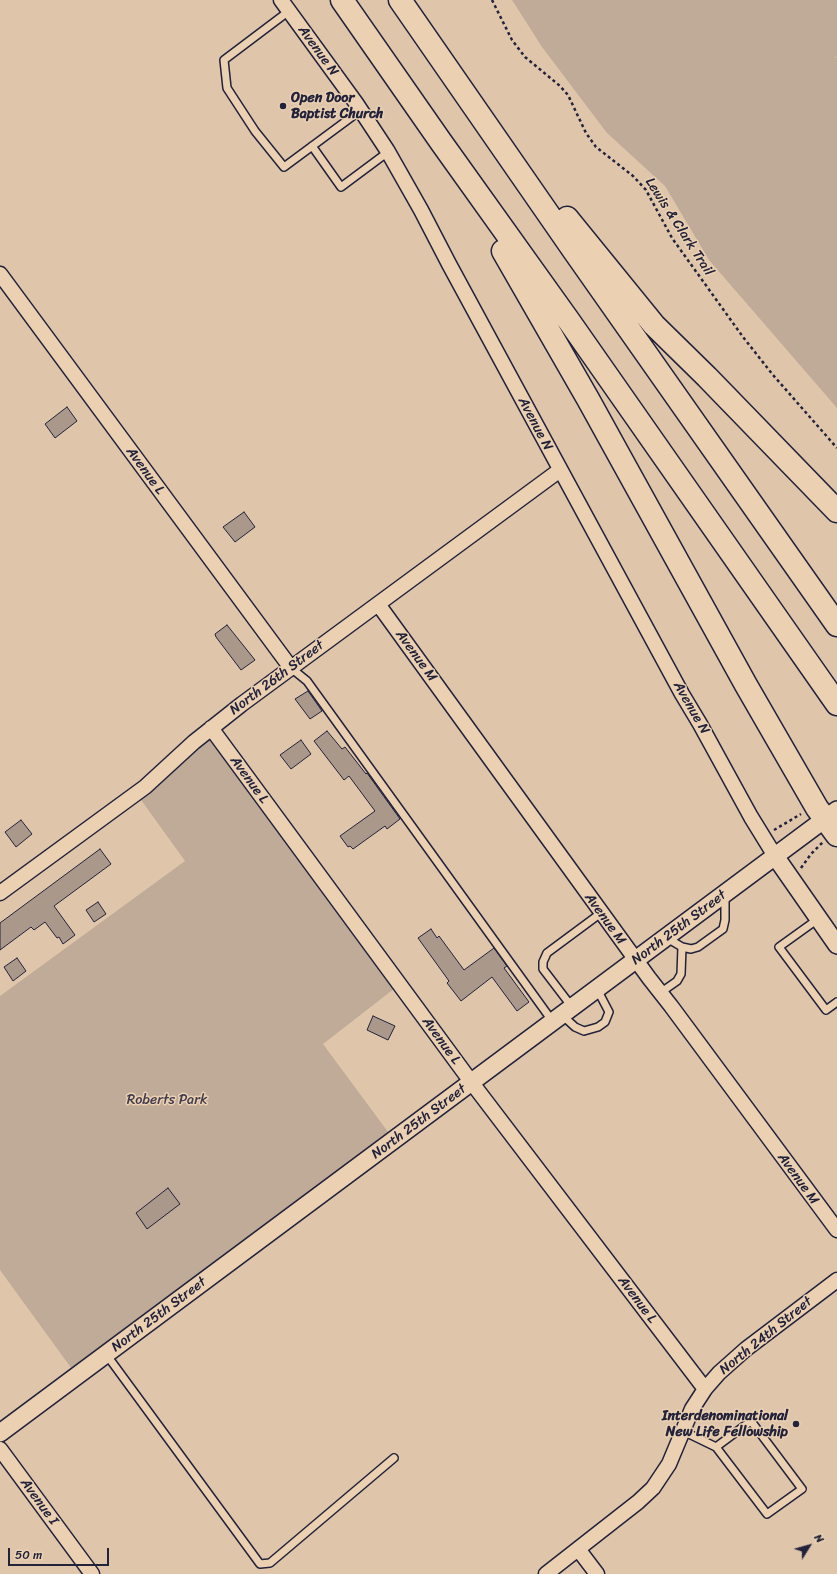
<!DOCTYPE html>
<html>
<head>
<meta charset="utf-8">
<style>
  body { margin:0 }
  #map { position:relative; width:837px; height:1574px; overflow:hidden; background:#dfc6ab; font-family:Sriracha,sans-serif }
  canvas { display:block }
  .north { position:absolute; left:789px; top:1526px; width:40px; height:40px; -webkit-text-stroke:3px #ebd1b2; paint-order:stroke; rotate:53deg; font-size:11px; font-weight:700; line-height:16px; text-align:center; color:#22223b }
  .north::after { content:''; display:block; margin:auto; width:14px; height:18px; background:#22223b; clip-path:polygon(50% 0,100% 100%,50% 72%,0 100%) }
  .scale { position:absolute; left:8px; top:1548px; width:101px; height:18px; box-sizing:border-box; border:2px solid #22223b; border-top:0; padding-left:5px; font-size:12px; line-height:14px; white-space:nowrap; color:#22223b; -webkit-text-stroke:3px #ebd1b2; paint-order:stroke }
</style>
</head>
<body>
<div id="map">
<canvas width="837" height="1574"></canvas>
<div class="north">N</div>
<div class="scale">50 m</div>
</div>
<script>
const ctx = document.querySelector('canvas').getContext('2d');
ctx.lineJoin = 'round';
function paint(path, color) { ctx.fillStyle = color; ctx.fill(path, 'evenodd'); }
const poly = rows => new Path2D(rows.map(r => 'M' + r).join(''));
function strokePath(path, color, width, dash) { ctx.strokeStyle = color; ctx.lineWidth = width; ctx.lineCap = dash ? 'butt' : 'round'; ctx.setLineDash(dash || []); ctx.stroke(path); }
function drawText(font, color, halo, rows, align = 'center') {
  ctx.font = font + ' Sriracha,sans-serif'; ctx.lineWidth = 3; ctx.setLineDash([]); ctx.textBaseline = 'middle'; ctx.strokeStyle = halo; ctx.fillStyle = color; for (const [text, x, y, turn = 0] of rows) {
    ctx.save(); ctx.translate(x, y); ctx.rotate((+turn || 0) * Math.PI / 180); ctx.textAlign = isNaN(turn) ? turn : align; if (halo) ctx.strokeText(text, 0, 0); ctx.fillText(text, 0, 0); ctx.restore();
  }
}
paint(poly([
  [512,0,837,0,837,57,834,56,837,58,837,408,709,260,665,186,607,133,542,47],
  [211,728,399,985,323,1044,394,1140,77,1376,0,1270,0,996,185,861,136,793]
]), '#c0ab98');
const building = poly([
  [67,407,77,421,55,438,45,424,67,407],
  [244,512,255,527,235,542,223,527,244,512],
  [227,625,255,660,241,670,216,637,215,634,227,625],
  [308,691,322,711,310,719,295,699,308,691],
  [327,731,342,749,345,747,366,774,367,773,400,819,387,829,385,826,353,849,350,846,348,847,340,836,375,811,349,776,344,780,314,741,327,731],
  [301,740,311,754,291,769,280,755,301,740],
  [21,820,32,834,16,847,5,832,21,820],
  [100,849,111,864,54,906,75,935,63,944,59,937,57,938,45,922,34,930,31,927,0,950,0,923,100,849],
  [98,902,106,914,94,922,86,910,98,902],
  [431,929,437,938,439,936,464,970,494,948,507,966,504,968,529,1002,517,1011,492,977,461,1001,447,983,449,981,418,938,431,929],
  [17,958,26,971,13,981,4,967,17,958],
  [373,1016,395,1026,388,1040,367,1030,373,1016],
  [168,1188,180,1204,147,1229,136,1213,168,1188]
]);
paint(building, '#aa998b');
strokePath(building, '#22223b', 1);
const service = poly([
  [289,11,224,60,227,88,255,131,284,167,361,110],
  [312,146,341,187,388,152],
  [291,668,307,681,553,1022],
  [818,919,779,947,826,1010,837,1002],
  [667,938,682,947,691,949,698,947,723,929,725,920,725,896],
  [660,993,677,981,681,974,682,947],
  [572,1007,543,969,543,962,547,953,601,913],
  [562,1015,575,1027,584,1031,598,1027,605,1022,609,1012,597,989],
  [106,1354,260,1564,270,1563,394,1458],
  [683,1431,716,1447,767,1514,802,1489,751,1421,716,1447]
]);
const minor = poly([
  [281,0,356,103,387,150,421,210,449,264,682,694,700,724,751,817,775,856],
  [0,274,291,668],
  [378,604,649,978,671,1006,837,1230],
  [211,728,472,1083,705,1389],
  [0,893,145,787,194,742,242,704,560,470],
  [0,1449,92,1574],
  [578,1549,597,1574],
  [546,1574,638,1502,653,1488,669,1464,692,1409,705,1389,719,1373,746,1349,837,1280]
]);
const tertiary = poly([
  [775,856,837,945],
  [0,1433,837,810]
]);
const motorway = poly([
  [342,0,441,142,569,321,837,704],
  [400,0,574,251,837,625],
  [567,218,654,325,707,377,837,511],
  [503,251,588,399,746,685,817,808,837,835]
]);
strokePath(service, '#22223b', 10);
strokePath(minor, '#22223b', 17);
strokePath(tertiary, '#22223b', 20);
strokePath(motorway, '#22223b', 25);
strokePath(poly([
  [492,0,512,40,525,57,560,86,568,95,586,133,596,147,633,176,646,190,672,238,743,337,773,375,837,448],
  [774,830,801,814],
  [801,868,811,854,823,842]
]), '#22223b', 2.5, [3, 3]);
strokePath(service, '#ebd1b2', 7);
strokePath(minor, '#ebd1b2', 14);
strokePath(tertiary, '#ebd1b2', 17);
strokePath(motorway, '#ebd1b2', 22);
for (const [x, y, r, color] of [
  [283,106,4,"#22223b"],
  [796,1424,4,"#22223b"]
]) { const dot = new Path2D(); dot.arc(x, y, r, 0, 2 * Math.PI); ctx.fillStyle = color; ctx.fill(dot); strokePath(dot, '#ebd1b2', 1.5); }
drawText('14px', '#22223b', '#ebd1b2', [
  ["Avenue N",318,51,54],
  ["Lewis & Clark Trail",679,227,57],
  ["Avenue N",535,424,62],
  ["Avenue L",145,471,54],
  ["Avenue M",416,656,54],
  ["North 26th Street",277,678,-37],
  ["Avenue N",691,708,60],
  ["Avenue L",249,780,54],
  ["Avenue M",605,919,54],
  ["North 25th Street",679,928,-37],
  ["Avenue L",441,1041,54],
  ["North 25th Street",419,1122,-37],
  ["Avenue M",798,1179,54],
  ["Avenue L",637,1300,53],
  ["North 25th Street",159,1315,-37],
  ["North 24th Street",766,1336,-39],
  ["Avenue I",39,1502,54]
]);
drawText('bold 14px', '#22223b', '#ebd1b2', [
  ["Open Door",291,98],
  ["Baptist Church",291,114],
  ["Interdenominational",788,1416,"right"],
  ["New Life Fellowship",788,1432,"right"]
], 'left');
drawText('14px', '#423d4e', '#ebd1b2', [
  ["Roberts Park",167,1100]
]);
</script>
</body>
</html>
